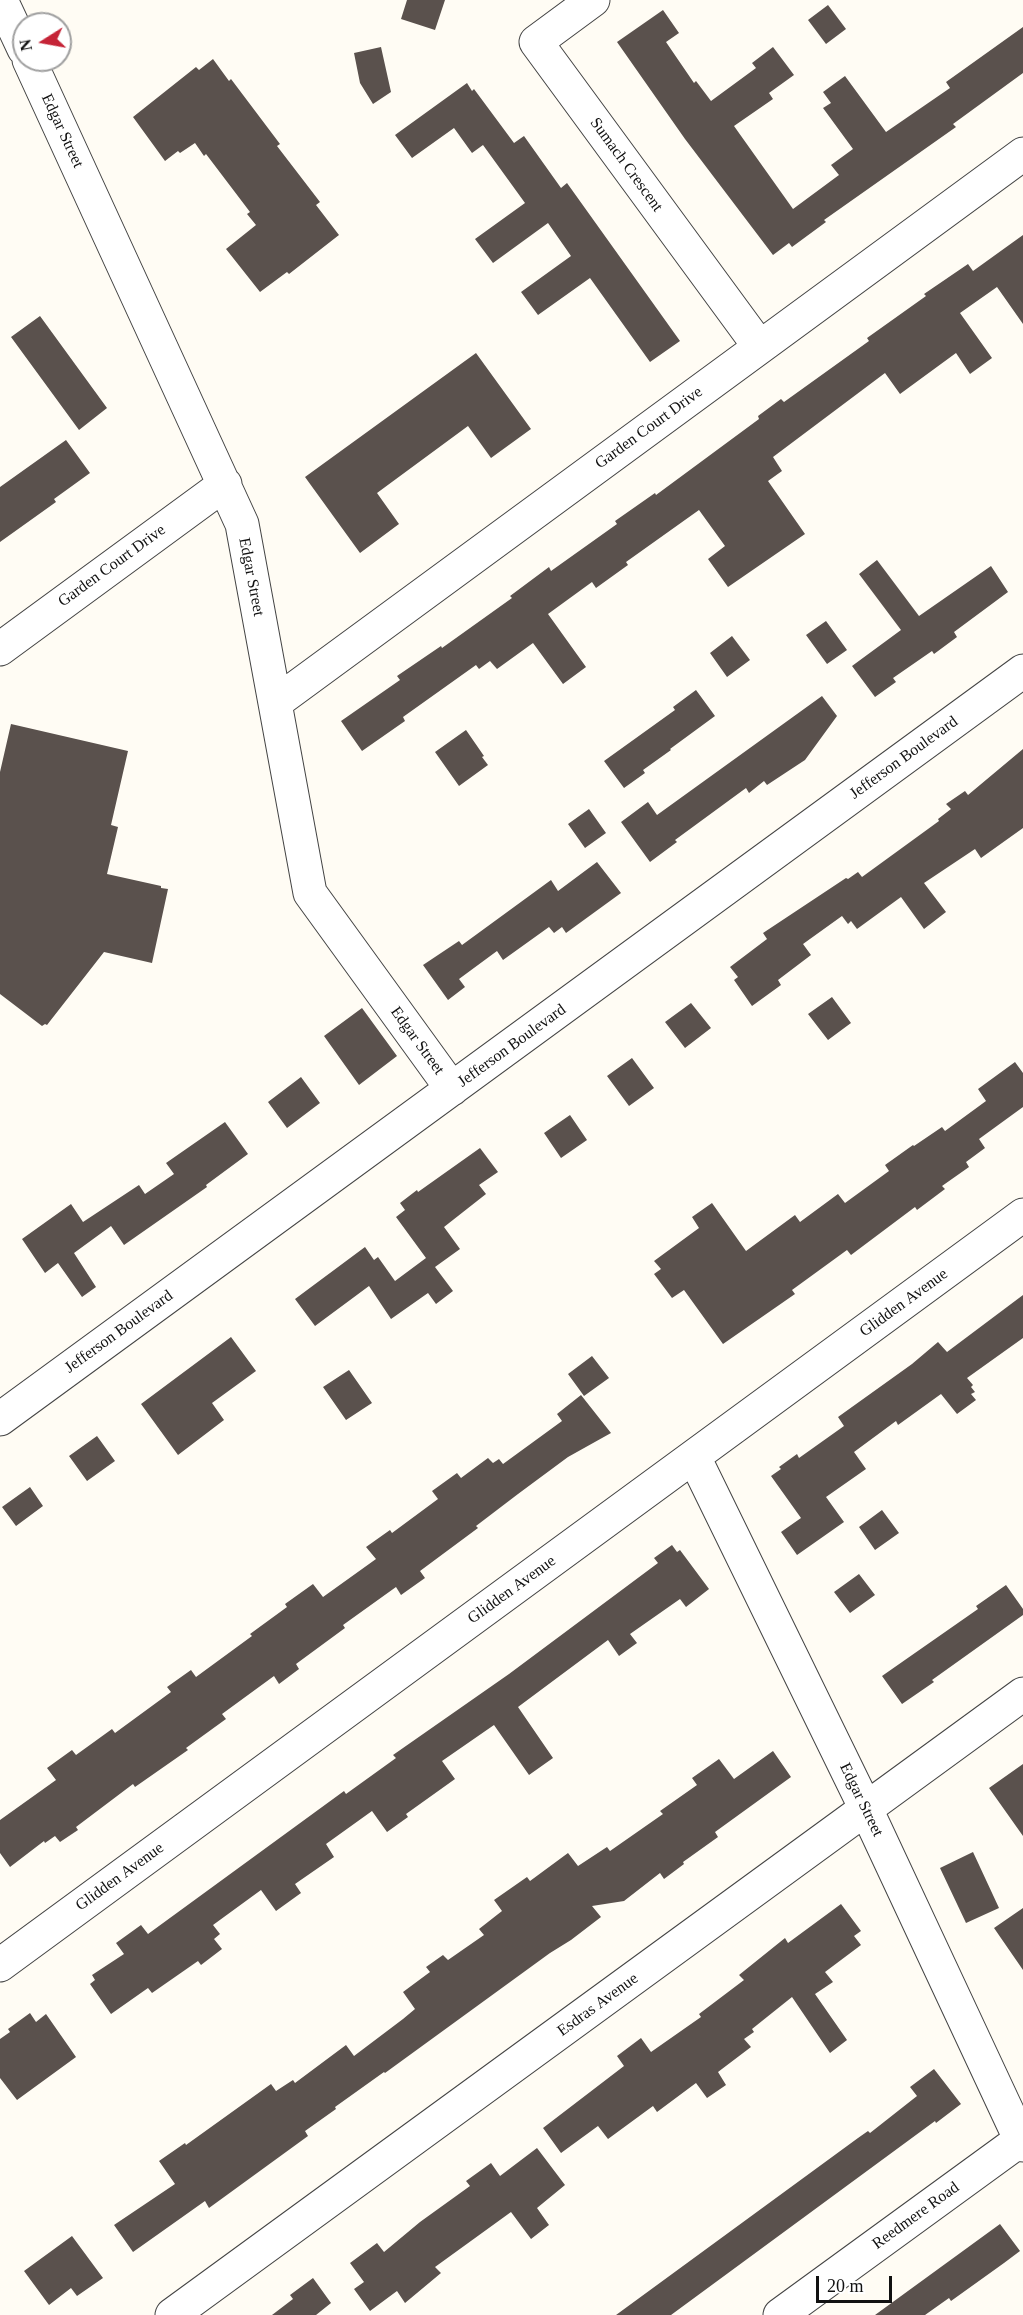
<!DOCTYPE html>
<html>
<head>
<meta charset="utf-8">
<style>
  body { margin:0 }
  #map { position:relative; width:1023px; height:2315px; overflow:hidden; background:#fffcf4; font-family:Georgia,serif }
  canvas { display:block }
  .north { position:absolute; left:12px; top:12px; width:60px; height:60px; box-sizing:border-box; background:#fff; border:2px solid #a0a0a0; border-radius:50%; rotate:259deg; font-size:16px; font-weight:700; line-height:24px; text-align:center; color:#111 }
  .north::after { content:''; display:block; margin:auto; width:21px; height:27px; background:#c52437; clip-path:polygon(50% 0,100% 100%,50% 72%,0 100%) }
  .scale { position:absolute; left:816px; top:2276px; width:76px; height:27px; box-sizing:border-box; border:3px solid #111; border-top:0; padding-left:8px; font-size:18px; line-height:21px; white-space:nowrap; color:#111; -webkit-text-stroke:4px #fff; paint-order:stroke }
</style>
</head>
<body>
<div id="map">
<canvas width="1023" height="2315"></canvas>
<div class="north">N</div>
<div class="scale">20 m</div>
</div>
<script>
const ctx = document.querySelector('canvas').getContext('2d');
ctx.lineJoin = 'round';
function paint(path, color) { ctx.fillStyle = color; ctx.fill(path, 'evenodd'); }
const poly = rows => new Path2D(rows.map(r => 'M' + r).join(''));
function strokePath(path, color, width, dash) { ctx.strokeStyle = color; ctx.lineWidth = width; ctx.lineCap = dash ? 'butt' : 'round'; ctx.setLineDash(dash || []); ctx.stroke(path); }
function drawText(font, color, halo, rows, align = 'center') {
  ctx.font = font + ' Georgia,serif'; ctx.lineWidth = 6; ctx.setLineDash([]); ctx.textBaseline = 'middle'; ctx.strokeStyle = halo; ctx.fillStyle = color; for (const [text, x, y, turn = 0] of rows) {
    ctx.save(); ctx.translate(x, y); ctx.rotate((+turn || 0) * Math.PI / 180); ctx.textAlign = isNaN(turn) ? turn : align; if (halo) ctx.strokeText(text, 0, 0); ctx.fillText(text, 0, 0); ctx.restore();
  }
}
paint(poly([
  [407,0,445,0,435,30,401,19],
  [828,5,846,29,826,44,808,20],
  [663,10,679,33,666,42,694,83,696,81,711,101,756,68,752,63,773,47,794,75,769,93,773,99,734,126,793,209,839,175,831,165,853,149,823,108,831,103,823,92,845,76,886,132,950,88,946,82,1023,27,1023,73,953,124,956,127,824,220,826,222,792,247,789,243,773,255,685,139,617,42],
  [381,47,391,92,373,104,360,83,354,53],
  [213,59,229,81,231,79,280,144,277,146,320,202,316,205,339,235,289,274,287,272,260,292,226,249,256,225,247,214,250,212,206,154,204,156,195,143,180,153,178,151,165,161,133,117,196,67,199,70],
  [467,83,472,91,474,89,514,143,524,136,561,188,567,183,680,341,650,362,590,278,538,315,521,292,571,256,548,223,493,263,475,239,525,203,483,145,472,153,454,128,412,158,395,135],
  [1023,235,1023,324,997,287,960,313,992,358,970,374,956,353,900,394,885,373,773,457,782,471,768,481,805,534,728,587,708,559,725,546,699,510,626,562,628,565,596,588,592,582,548,614,586,667,563,684,533,643,497,669,490,661,479,669,476,665,403,717,405,721,362,751,341,721,400,680,397,676,441,646,442,648,512,598,510,596,549,567,551,571,617,524,615,521,655,493,656,495,759,419,758,416,781,399,784,402,869,341,867,338,926,296,924,294,968,264,973,271],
  [40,316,107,408,79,430,11,337],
  [476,353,531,429,491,458,468,426,377,493,399,524,360,553,305,477],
  [66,440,90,473,54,499,56,502,0,542,0,487],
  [877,560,919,616,991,566,1008,592,954,632,957,637,934,654,932,651,893,678,896,682,875,697,852,666,901,630,859,574],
  [826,621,847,650,827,664,806,635],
  [732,636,750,660,727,677,710,653],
  [696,690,715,716,670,749,671,750,643,770,645,773,624,788,604,761,675,710,673,707],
  [822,696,837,716,805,760,767,785,764,781,749,793,746,788,675,840,677,842,650,862,621,822,648,802,657,815],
  [11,724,128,751,111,825,118,827,107,874,161,886,161,888,168,889,152,963,104,952,47,1025,45,1024,42,1026,0,994,0,772],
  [466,730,484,756,482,757,488,765,459,786,435,752],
  [1023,749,1023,828,981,858,975,849,924,883,946,912,924,929,901,897,857,929,851,921,848,924,842,916,803,944,811,955,778,980,781,985,752,1006,734,980,738,977,730,967,767,939,763,933,846,878,848,879,858,872,862,877,939,821,938,819,951,809,946,804,965,791,968,795],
  [589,809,606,833,585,848,568,824],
  [597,862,621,893,566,933,562,927,554,933,549,927,503,960,497,951,459,979,465,987,448,1000,423,965,459,941,462,945,551,880,558,891],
  [832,997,851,1023,828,1040,808,1014],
  [691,1003,711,1028,685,1048,665,1022],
  [362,1008,397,1056,359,1085,324,1036],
  [632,1058,654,1088,629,1106,607,1076],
  [1015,1062,1023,1073,1023,1107,979,1139,985,1148,966,1162,969,1167,942,1186,945,1189,917,1210,915,1207,851,1255,847,1250,792,1290,795,1294,723,1344,684,1290,672,1298,654,1274,661,1269,654,1261,699,1228,692,1217,712,1203,746,1251,795,1215,800,1222,838,1194,845,1203,889,1171,885,1165,913,1145,914,1146,942,1127,945,1131,986,1101,978,1089],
  [301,1077,320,1103,287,1128,268,1102],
  [570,1115,587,1140,561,1158,544,1133],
  [225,1122,248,1154,206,1185,207,1187,124,1245,111,1226,74,1253,96,1287,82,1297,58,1263,45,1273,22,1239,71,1204,83,1222,139,1185,145,1194,174,1174,166,1163],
  [480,1148,498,1172,479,1185,486,1194,444,1227,460,1249,435,1267,453,1291,436,1304,428,1293,391,1319,369,1286,315,1326,295,1299,365,1247,374,1260,378,1257,395,1281,426,1258,396,1217,405,1210,400,1203,417,1190,418,1192],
  [1023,1295,1023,1338,967,1378,973,1385,971,1387,975,1392,971,1394,976,1400,957,1414,941,1394,898,1425,896,1421,854,1452,866,1469,826,1497,844,1522,797,1555,781,1532,801,1518,771,1476,781,1469,779,1467,797,1454,799,1458,844,1426,838,1417,912,1364,938,1342,947,1352],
  [231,1337,256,1371,212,1403,224,1420,178,1455,141,1404],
  [592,1356,609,1378,584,1396,568,1374],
  [349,1370,372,1403,346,1420,323,1387],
  [581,1395,611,1433,568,1457,518,1494,476,1526,478,1528,420,1571,425,1578,401,1595,396,1587,343,1625,345,1628,296,1664,299,1669,279,1684,274,1676,222,1714,226,1719,186,1748,188,1750,135,1787,133,1784,76,1827,78,1830,60,1842,55,1836,45,1843,44,1841,10,1867,0,1853,0,1820,56,1780,47,1768,72,1750,76,1755,112,1729,115,1733,171,1692,167,1687,191,1670,196,1677,252,1636,250,1634,287,1607,285,1604,313,1584,323,1597,376,1559,366,1547,390,1530,392,1533,438,1499,432,1491,457,1473,461,1478,488,1458,493,1463,499,1459,503,1464,562,1421,557,1414],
  [97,1436,115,1461,87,1481,69,1456],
  [30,1487,43,1506,16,1526,2,1507],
  [882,1510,899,1533,875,1550,859,1527],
  [672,1545,677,1552,680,1550,709,1589,686,1607,680,1599,630,1634,637,1643,619,1656,608,1640,518,1707,553,1758,529,1775,494,1725,442,1761,455,1779,406,1814,408,1817,387,1832,372,1811,326,1844,334,1857,295,1884,301,1893,276,1911,261,1890,213,1925,220,1934,214,1939,222,1949,201,1965,198,1961,152,1993,148,1988,111,2014,90,1984,95,1980,92,1975,124,1954,116,1943,141,1925,148,1934,344,1791,346,1794,396,1758,393,1755,509,1674,658,1563,654,1558],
  [859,1574,875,1595,850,1613,834,1592],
  [1006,1585,1023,1609,1023,1615,932,1680,934,1682,902,1704,882,1676,978,1609,976,1606],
  [773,1751,791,1777,715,1832,718,1837,683,1862,684,1864,664,1879,660,1873,624,1901,592,1906,601,1917,571,1940,550,1953,385,2073,384,2072,335,2107,336,2109,305,2131,308,2136,209,2208,205,2201,133,2252,114,2225,175,2184,159,2161,185,2143,186,2145,271,2084,276,2091,293,2080,295,2083,346,2045,354,2056,403,2019,415,2009,403,1992,430,1972,426,1967,443,1955,448,1960,484,1935,479,1929,502,1911,494,1900,527,1877,530,1881,568,1853,578,1866,607,1847,610,1851,663,1814,660,1811,697,1785,692,1778,719,1759,734,1779],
  [1023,1764,1023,1836,989,1788],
  [973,1852,999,1908,966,1923,940,1868],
  [841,1904,861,1931,854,1936,861,1945,825,1972,833,1982,815,1994,847,2040,830,2053,792,1997,752,2029,754,2032,744,2039,751,2047,718,2072,726,2085,707,2098,696,2083,657,2112,653,2106,608,2139,598,2126,561,2153,543,2128,624,2066,617,2056,641,2038,651,2052,701,2017,699,2014,744,1980,739,1975,785,1938,788,1943],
  [1023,1908,1023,1970,994,1928],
  [30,2013,36,2022,46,2014,76,2057,17,2100,0,2078,0,2039,10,2032,8,2029],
  [934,2069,961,2104,936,2123,935,2121,671,2315,616,2315,858,2138,868,2131,870,2133,917,2096,910,2087],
  [537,2148,565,2185,537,2208,549,2225,531,2239,511,2212,435,2267,441,2273,405,2303,397,2291,370,2311,354,2289,364,2282,350,2263,377,2243,384,2252,420,2222,470,2186,466,2181,491,2163,500,2176],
  [1000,2224,1020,2251,1004,2263,951,2301,949,2298,925,2315,875,2315],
  [72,2236,103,2278,77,2296,71,2288,49,2305,24,2271],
  [313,2278,331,2303,316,2315,272,2315,293,2299,290,2295]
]), '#5a514d');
const minor = poly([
  [1,0,24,49],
  [593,0,536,42,759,346],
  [29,60,242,524,310,893,452,1089],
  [0,649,225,484],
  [275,703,1023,154],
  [0,1419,1023,671],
  [694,1457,866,1809,1023,2145],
  [0,1965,1023,1215],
  [172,2315,1023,1694],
  [780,2315,1023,2138]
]);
strokePath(minor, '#444', 35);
strokePath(minor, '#fff', 33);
drawText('16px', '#111', '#fff', [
  ["Edgar Street",62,131,65],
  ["Sumach Crescent",626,165,54],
  ["Garden Court Drive",649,428,-36],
  ["Garden Court Drive",112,566,-36],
  ["Edgar Street",251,577,79],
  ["Jefferson Boulevard",904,758,-36],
  ["Edgar Street",417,1041,54],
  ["Jefferson Boulevard",512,1046,-36],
  ["Glidden Avenue",904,1303,-36],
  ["Jefferson Boulevard",119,1332,-36],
  ["Glidden Avenue",512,1590,-36],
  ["Edgar Street",861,1800,64],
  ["Glidden Avenue",120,1877,-36],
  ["Esdras Avenue",598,2005,-36],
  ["Reedmere Road",916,2216,-36]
]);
</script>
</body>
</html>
